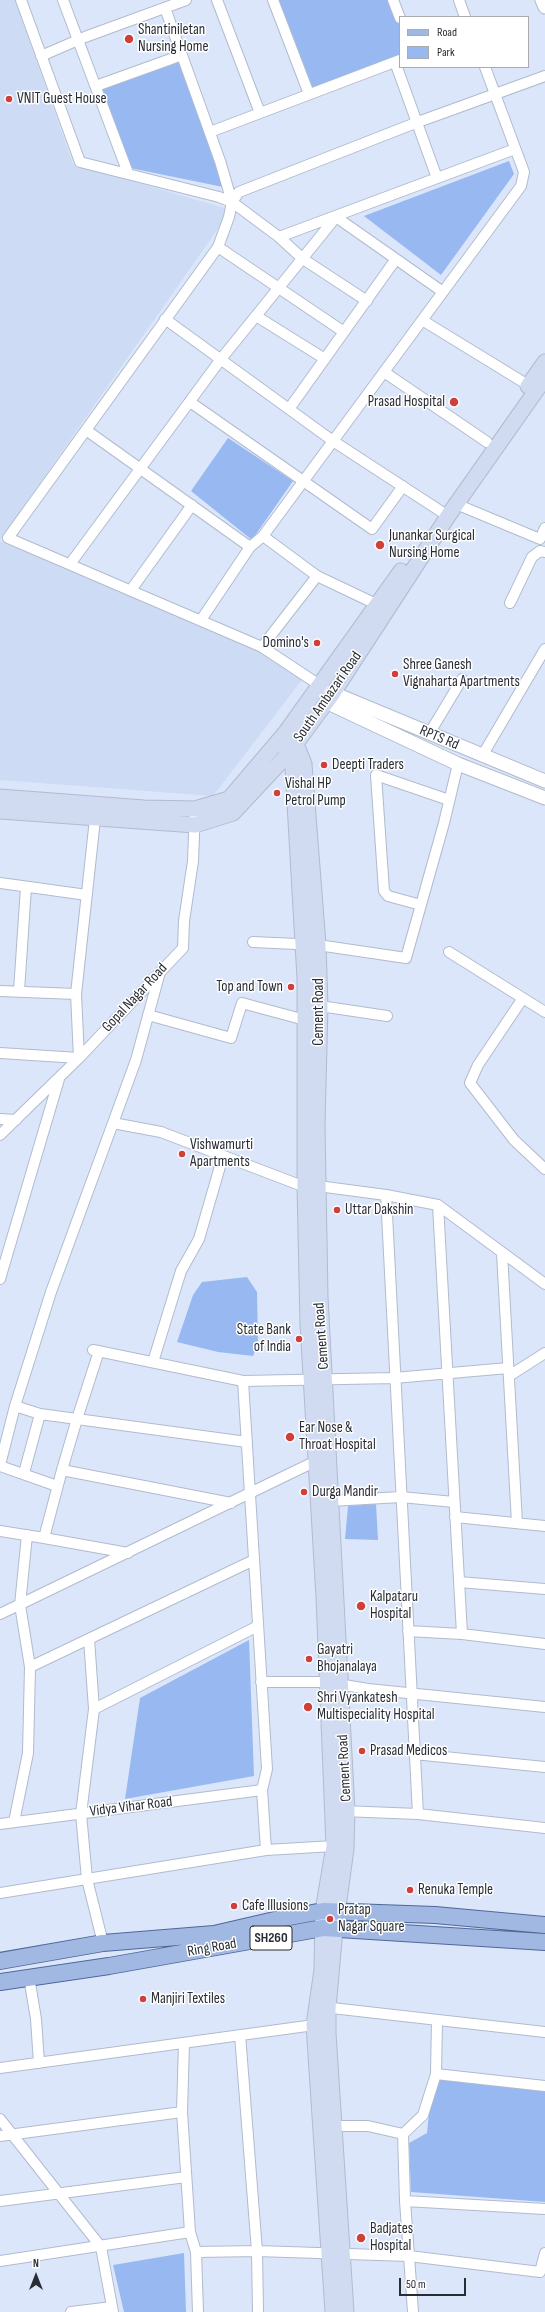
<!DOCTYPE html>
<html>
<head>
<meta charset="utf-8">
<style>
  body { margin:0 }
  #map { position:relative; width:545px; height:2312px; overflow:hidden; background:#dce6fa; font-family:"Sofia Sans Condensed",sans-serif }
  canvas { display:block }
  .legend { position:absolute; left:399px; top:16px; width:130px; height:52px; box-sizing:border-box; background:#fff; border:1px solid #a9abae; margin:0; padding:5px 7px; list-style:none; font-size:12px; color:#282c34 }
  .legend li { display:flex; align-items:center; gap:8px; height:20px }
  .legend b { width:20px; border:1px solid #a9abae }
  .north { position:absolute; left:16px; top:2256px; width:40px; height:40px; -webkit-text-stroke:3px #fff; paint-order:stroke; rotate:0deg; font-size:11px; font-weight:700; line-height:16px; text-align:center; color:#282c34 }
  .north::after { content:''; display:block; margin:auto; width:14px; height:18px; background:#282c34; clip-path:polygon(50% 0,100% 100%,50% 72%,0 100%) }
  .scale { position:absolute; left:399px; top:2278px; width:67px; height:18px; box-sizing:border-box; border:2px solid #282c34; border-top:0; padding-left:5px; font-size:12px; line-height:14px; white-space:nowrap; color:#282c34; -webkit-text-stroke:3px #fff; paint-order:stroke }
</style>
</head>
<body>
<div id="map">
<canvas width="545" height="2312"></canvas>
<ul class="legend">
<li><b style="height:5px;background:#a1b8e3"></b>Road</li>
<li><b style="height:11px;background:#98b8f2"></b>Park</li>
</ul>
<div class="north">N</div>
<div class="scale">50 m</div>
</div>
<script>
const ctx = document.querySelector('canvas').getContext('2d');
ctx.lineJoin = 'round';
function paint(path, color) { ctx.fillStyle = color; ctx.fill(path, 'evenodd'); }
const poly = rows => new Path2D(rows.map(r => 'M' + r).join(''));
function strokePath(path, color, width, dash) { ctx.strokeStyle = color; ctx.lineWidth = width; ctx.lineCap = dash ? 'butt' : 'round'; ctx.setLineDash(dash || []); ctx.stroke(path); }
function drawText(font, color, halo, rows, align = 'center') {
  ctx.font = font + ' "Sofia Sans Condensed",sans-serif'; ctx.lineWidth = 3; ctx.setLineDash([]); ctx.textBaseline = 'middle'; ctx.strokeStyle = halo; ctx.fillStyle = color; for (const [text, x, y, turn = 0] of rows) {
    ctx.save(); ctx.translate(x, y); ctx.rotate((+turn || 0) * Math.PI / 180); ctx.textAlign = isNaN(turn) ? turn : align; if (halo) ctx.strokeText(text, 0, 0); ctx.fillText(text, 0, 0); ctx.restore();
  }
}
paint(poly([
  [0,0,15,0,73,164,231,210,0,540],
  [0,541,308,672,213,796,0,780]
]), '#cddbf5');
paint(poly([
  [274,0,390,0,400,26,400,56,310,92],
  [179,59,228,188,130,168,100,88],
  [509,161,514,174,441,275,364,216],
  [228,438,293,481,252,540,191,491],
  [247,1277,257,1292,258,1343,253,1356,218,1352,177,1342,193,1295,202,1282],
  [376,1504,378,1540,345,1539,348,1506],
  [249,1640,254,1776,125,1799,140,1698],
  [431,2077,545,2086,545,2202,411,2192,409,2143,427,2133,432,2082],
  [184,2253,186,2312,124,2312,113,2265]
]), '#98b8f2');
const minor = poly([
  [21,0,80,162,219,197,232,202,279,237,303,259,367,301],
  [63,0,128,173],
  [217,0,260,113],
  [273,0,309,94],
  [393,0,400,18],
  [459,0,465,17],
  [165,8,220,161,232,202],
  [41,56,85,37,186,0],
  [395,62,437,178],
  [96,86,182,55],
  [210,132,400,60],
  [279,237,515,149],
  [218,247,344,332],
  [256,316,325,359],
  [165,319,333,441,448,516],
  [422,320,528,385],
  [384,372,487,442],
  [190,402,372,529,403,486],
  [289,409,396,259],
  [86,430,250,547],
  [456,504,540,539,545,528],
  [263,536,317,576,376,604],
  [70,564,221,359,336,217,443,292],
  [131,590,192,505],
  [510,603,532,557,540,551,545,552],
  [201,620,250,547,263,536,521,186,524,172,485,67],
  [262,647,317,576],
  [324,688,262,647,8,538,218,247,229,217,232,202,239,192,418,122,545,76],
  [429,734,462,679],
  [482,756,545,649],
  [0,883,87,895],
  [421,905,388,896,384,891,376,775,449,800],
  [253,942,318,945,406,958,444,823,458,764],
  [449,952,545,1012],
  [160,972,136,1060,113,1123,161,1132,305,1187,318,1186,386,1195,438,1205,545,1284],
  [0,991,76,994],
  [19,991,26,887],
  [523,998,478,1065,470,1083,514,1140,545,1169],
  [320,1006,387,1016],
  [148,1015,231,1038,242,1003,305,1020],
  [0,1053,79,1058,76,994,95,819],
  [0,1119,16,1120],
  [0,1135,79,1058,183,948,184,921,193,861,195,809],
  [386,1195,418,1814],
  [438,1205,462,1634],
  [502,1253,517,1523],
  [0,1279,59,1079],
  [93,1350,243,1381,394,1378,508,1368],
  [153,1362,181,1271,199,1239,223,1156],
  [509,1376,545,1353],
  [243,1381,267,1769,262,1790,266,1850],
  [15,1406,40,1414,77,1419,99,1351],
  [0,1465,15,1406,51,1292,113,1123],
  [0,1466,57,1486],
  [62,1470,77,1419,247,1442],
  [24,1473,40,1414],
  [330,1501,401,1497,454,1502],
  [455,1517,545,1526],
  [0,1531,44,1538,62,1470,231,1503],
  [44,1538,128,1553],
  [459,1582,545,1589],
  [0,1614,316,1461],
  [408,1631,462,1634,545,1644],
  [89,1639,94,1709,81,1814,87,1879,103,1943],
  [30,1667,254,1560],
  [261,1682,326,1682,368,1689,545,1707],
  [94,1709,258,1626],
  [414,1754,545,1767],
  [342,1811,418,1814,545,1828],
  [14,1822,28,1753,30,1667,20,1605,27,1535],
  [0,1824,262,1790],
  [0,1893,266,1850,334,1846],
  [29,1977,36,2019,39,2063],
  [323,2007,545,2032],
  [240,2035,257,2251,258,2312],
  [184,2043,182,2112,190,2232],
  [0,2068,314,2025],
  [436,2074,545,2086],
  [0,2119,101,2247,113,2312],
  [328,2126,368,2126,403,2134,405,2201],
  [403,2134,423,2115,436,2074,437,2020],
  [0,2136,182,2112],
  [0,2201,186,2177],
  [545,2209,405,2201,409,2256,540,2272,545,2253],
  [196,2252,198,2312],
  [0,2261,190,2232,196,2252,257,2251,409,2256,413,2312],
  [71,2312,112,2307]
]);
const tertiary = poly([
  [542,0,545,7],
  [333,693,545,781],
  [326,702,458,764,545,798]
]);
const secondary = poly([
  [528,386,545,362],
  [286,732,296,744,304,764,318,945,320,1006,317,1125,320,1297,347,1811,346,1849,335,1929,328,2008,328,2033,346,2312],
  [279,741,289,753,293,768,305,979,305,1187,308,1324,324,1597,334,1846,323,1911,322,1970,314,2025,333,2312],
  [0,797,144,808,195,809,229,799,286,732,401,571],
  [0,811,195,825,233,813,289,753,333,693,450,513,545,378]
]);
const primary = poly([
  [0,1961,103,1943,214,1934,279,1919,323,1911,435,1915,545,1925],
  [0,1982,109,1966,323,1928,545,1942]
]);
strokePath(minor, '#b1bbce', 12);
strokePath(tertiary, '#b1bbce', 15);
strokePath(secondary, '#b1bbce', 17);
strokePath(primary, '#4e689a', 18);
strokePath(minor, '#fff', 10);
strokePath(tertiary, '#fff', 13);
strokePath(secondary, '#d0dbf1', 15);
strokePath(primary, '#a1b8e3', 16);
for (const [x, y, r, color] of [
  [129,39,5,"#cf403b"],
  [9,99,4,"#cf403b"],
  [454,402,5,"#cf403b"],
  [380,545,5,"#cf403b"],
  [317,643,4,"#cf403b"],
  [395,674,4,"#cf403b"],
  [324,765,4,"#cf403b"],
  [277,793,4,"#cf403b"],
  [291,987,4,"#cf403b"],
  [182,1154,4,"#cf403b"],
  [337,1210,4,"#cf403b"],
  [299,1339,4,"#cf403b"],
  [290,1437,5,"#cf403b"],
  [304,1492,4,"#cf403b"],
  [361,1606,5,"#cf403b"],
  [309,1659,4,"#cf403b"],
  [308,1707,5,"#cf403b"],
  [362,1751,4,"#cf403b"],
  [410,1890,4,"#cf403b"],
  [234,1906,4,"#cf403b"],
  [330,1919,4,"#cf403b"],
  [143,1999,4,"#cf403b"],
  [361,2238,5,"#cf403b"]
]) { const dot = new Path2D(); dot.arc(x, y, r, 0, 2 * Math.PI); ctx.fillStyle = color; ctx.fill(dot); strokePath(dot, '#fff', 1.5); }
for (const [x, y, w] of [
  [271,1938,42]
]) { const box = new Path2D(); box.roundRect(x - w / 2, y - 12, w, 24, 3); ctx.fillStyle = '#fff'; ctx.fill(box); strokePath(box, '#282c34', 1); }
drawText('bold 14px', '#282c34', null, [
  ["SH260",271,1938]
]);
drawText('15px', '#282c34', '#fff', [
  ["Shantiniletan",138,30],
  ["Nursing Home",138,47],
  ["VNIT Guest House",17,99],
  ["Prasad Hospital",445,402,"right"],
  ["Junankar Surgical",389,536],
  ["Nursing Home",389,553],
  ["Domino's",309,643,"right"],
  ["Shree Ganesh",403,665],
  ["Vignaharta Apartments",403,682],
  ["Deepti Traders",332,765],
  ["Vishal HP",285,784],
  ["Petrol Pump",285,801],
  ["Top and Town",283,987,"right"],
  ["Vishwamurti",190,1145],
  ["Apartments",190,1162],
  ["Uttar Dakshin",345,1210],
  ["State Bank",291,1330,"right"],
  ["of India",291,1347,"right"],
  ["Ear Nose &",299,1428],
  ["Throat Hospital",299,1445],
  ["Durga Mandir",312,1492],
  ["Kalpataru",370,1597],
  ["Hospital",370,1614],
  ["Gayatri",317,1650],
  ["Bhojanalaya",317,1667],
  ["Shri Vyankatesh",317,1698],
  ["Multispeciality Hospital",317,1715],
  ["Prasad Medicos",370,1751],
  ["Renuka Temple",418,1890],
  ["Cafe Illusions",242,1906],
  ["Pratap",338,1910],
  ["Nagar Square",338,1927],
  ["Manjiri Textiles",151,1999],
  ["Badjates",370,2229],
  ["Hospital",370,2246]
], 'left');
drawText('15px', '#282c34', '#fff', [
  ["South Ambazari Road",328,697,-55],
  ["RPTS Rd",439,738,23],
  ["Gopal Nagar Road",135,998,-47],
  ["Cement Road",319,1012,-90],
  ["Cement Road",322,1336,-94],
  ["Cement Road",345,1768,-93],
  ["Vidya Vihar Road",131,1807,-7],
  ["Ring Road",212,1948,-10]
]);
</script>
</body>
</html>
